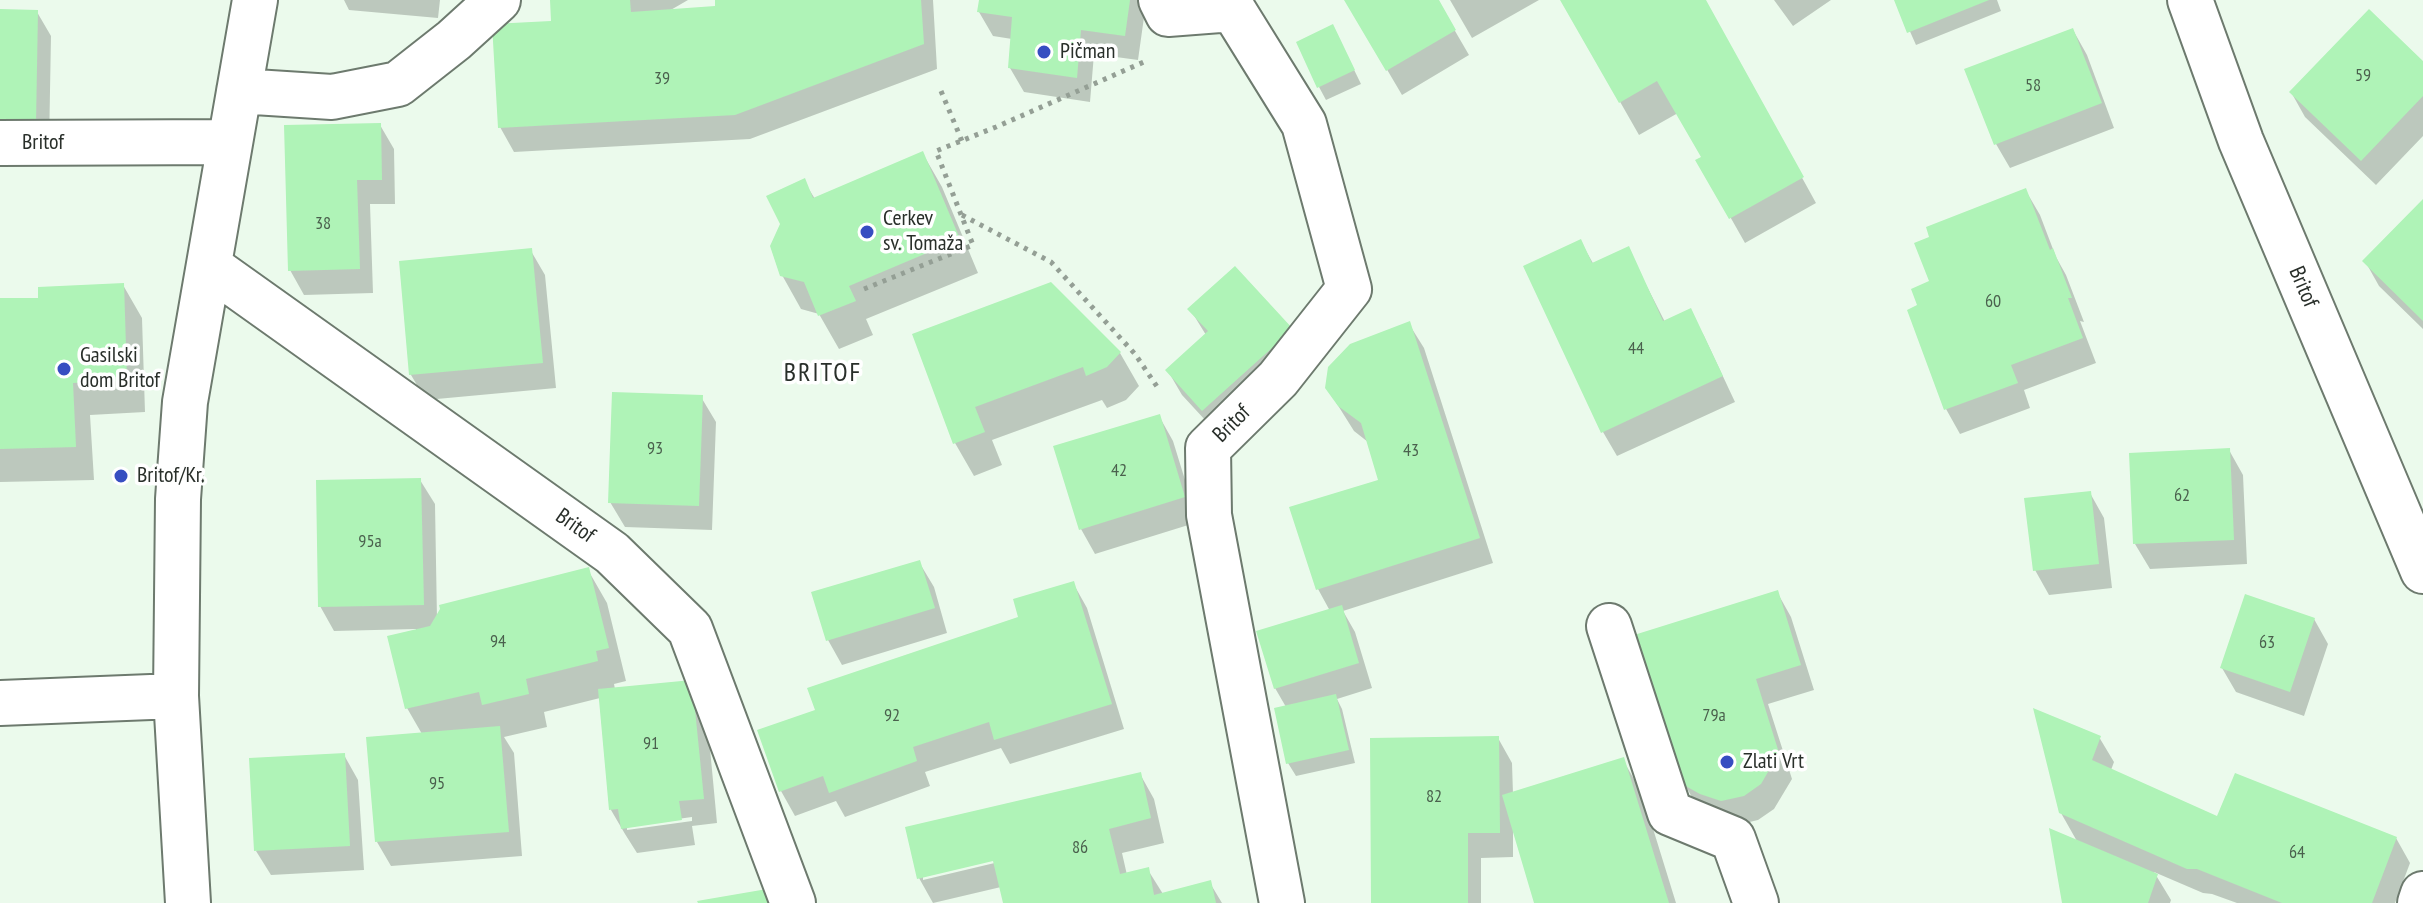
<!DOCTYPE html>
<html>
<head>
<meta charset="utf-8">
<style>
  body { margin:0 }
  canvas { display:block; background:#ebfaec }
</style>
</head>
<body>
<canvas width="2423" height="903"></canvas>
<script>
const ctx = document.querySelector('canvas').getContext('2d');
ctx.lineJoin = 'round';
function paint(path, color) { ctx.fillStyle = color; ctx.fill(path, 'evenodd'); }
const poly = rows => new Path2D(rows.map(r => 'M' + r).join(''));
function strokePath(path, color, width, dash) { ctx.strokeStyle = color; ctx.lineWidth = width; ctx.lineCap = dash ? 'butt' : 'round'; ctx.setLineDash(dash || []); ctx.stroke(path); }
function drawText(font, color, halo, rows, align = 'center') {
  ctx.font = font + ' "PT Sans Narrow",sans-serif'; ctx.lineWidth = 7; ctx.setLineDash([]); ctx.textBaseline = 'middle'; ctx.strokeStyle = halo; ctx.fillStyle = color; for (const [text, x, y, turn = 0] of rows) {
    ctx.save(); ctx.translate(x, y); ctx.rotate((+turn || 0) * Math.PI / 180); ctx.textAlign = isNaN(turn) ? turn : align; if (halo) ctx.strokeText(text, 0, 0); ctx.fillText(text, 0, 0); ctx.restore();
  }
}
paint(poly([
  [344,0,440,0,438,18,349,10],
  [566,0,688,0,669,11,718,8,717,0,933,0,937,69,750,139,514,152,500,127],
  [981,0,1144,0,1146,3,1138,60,1094,54,1090,102,1024,92,1010,68,1012,39,993,36,979,12],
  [1346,0,1437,0,1469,55,1402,95],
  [1450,0,1539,0,1472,38],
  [1562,0,1704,0,1816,203,1745,243,1698,160,1704,158,1678,113,1639,135],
  [1774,0,1831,0,1793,26],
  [1896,0,1997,0,2001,11,1916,45],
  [0,11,37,12,51,36,49,147,0,146],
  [2073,30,2087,55,2114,128,2010,168,1996,144],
  [1339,39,1361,84,1326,100,1319,87],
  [2423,64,2423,136,2376,185,2305,117,2291,92],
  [380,125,394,149,395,204,370,204,373,293,304,295,290,270],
  [923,154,942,187,978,273,866,319,873,335,839,349,819,314,801,309,782,275,804,181,815,199],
  [2026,191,2040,215,2056,257,2066,275,2084,322,2080,321,2096,363,2024,390,2030,408,1960,434,1946,409,1919,306,1931,283],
  [2423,202,2423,329,2379,286,2365,261],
  [1581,242,1594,265,1628,249,1665,322,1690,311,1704,336,1735,402,1617,456,1603,432],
  [531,251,545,275,556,388,426,400,411,375,401,263],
  [123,285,142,318,145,412,90,415,94,480,0,482,0,301,40,300],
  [1190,309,1291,330,1218,434,1182,395,1168,371,1206,335],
  [1409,324,1424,348,1493,563,1343,611,1355,632,1372,688,1337,699,1342,709,1355,763,1296,776,1288,763,1286,707,1275,688,1330,611,1318,589,1381,481,1368,442,1354,431,1327,388],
  [915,335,1120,353,1139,386,1126,400,1107,408,1102,400,992,440,1002,465,974,476,955,443],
  [701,397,716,422,712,530,625,527,610,502],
  [1159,416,1173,441,1198,522,1095,554,1081,529],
  [2229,450,2243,475,2247,564,2150,569,2135,544],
  [420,480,435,504,437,619,588,570,607,603,626,681,614,684,615,689,691,682,706,706,717,823,692,826,695,845,637,853,625,834,611,810,600,698,544,712,547,727,504,737,514,753,522,856,391,866,377,842,422,734,407,708,416,629,334,631,320,606],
  [692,817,692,821,627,830,627,826],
  [2090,493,2104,518,2112,588,2049,595,2035,570],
  [919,562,934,587,947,633,842,665,828,640],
  [1073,583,1087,608,1124,729,1010,764,1001,748,925,772,930,786,845,817,836,801,795,816,781,791,818,711,1020,618],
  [1777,592,1791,617,1814,690,1768,704,1792,779,1774,809,1758,820,1737,825,1698,808,1684,783],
  [2314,619,2328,644,2304,716,2236,692,2222,668],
  [2099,737,2114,762,2111,770,2218,819,2396,838,2410,863,2395,903,2237,903,2212,894,2203,893,2154,872,2171,900,2170,903,2064,903,2078,843,2061,813],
  [1498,738,1512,763,1513,794,1623,760,1642,793,1676,903,1537,903,1513,828,1513,857,1481,858,1481,903,1373,903],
  [344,755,358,780,364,870,271,875,256,851],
  [1140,774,1154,799,1164,843,1122,853,1127,875,1148,870,1163,894,1210,883,1222,903,1005,903,1001,887,933,903,919,878,907,829],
  [1002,857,1003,861,923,880,923,876]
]), '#0003');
paint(poly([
  [550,0,630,0,631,12,715,6,715,0,921,0,924,44,735,115,498,128,492,24,551,21],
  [979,0,1130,0,1125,36,1081,30,1077,78,1008,68,1012,17,977,12],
  [1344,0,1439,0,1456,30,1386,71],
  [1560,0,1706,0,1804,177,1729,219,1695,160,1701,157,1657,81,1619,103],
  [1894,0,1989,0,1907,33],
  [0,9,38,10,36,122,0,122],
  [2369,9,2423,61,2423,96,2361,161,2289,92],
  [1333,24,1355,70,1317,88,1296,42],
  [2073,28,2102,103,1994,145,1964,69],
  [381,123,382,180,357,180,360,269,288,271,284,125],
  [923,151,960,239,849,286,856,301,818,316,804,282,780,276,770,246,780,224,766,196,805,178,813,198],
  [2026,188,2050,250,2053,248,2072,298,2068,298,2083,338,2011,365,2018,383,1944,410,1907,310,1917,305,1911,289,1929,281,1914,243,1929,237,1926,227],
  [2423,199,2423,321,2362,261],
  [1581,239,1592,263,1629,246,1663,321,1691,308,1723,376,1601,433,1523,266],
  [532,248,543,363,409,375,399,261],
  [1235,266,1293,329,1202,411,1165,370,1208,331,1187,309],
  [1051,282,1121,352,1107,367,1086,376,1083,367,975,407,985,432,953,444,912,334],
  [124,283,127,380,73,383,76,447,0,449,0,298,38,298,38,287],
  [1410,321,1480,538,1316,590,1289,507,1378,480,1361,423,1338,406,1325,388,1328,367,1350,344],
  [612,392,703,395,699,506,608,503],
  [1160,414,1185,497,1079,530,1053,446],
  [2230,448,2234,540,2133,544,2129,453],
  [421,478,424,605,318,607,316,480],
  [2091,491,2099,564,2033,571,2024,498],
  [920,560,935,608,826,641,811,592],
  [589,567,609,648,596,651,598,661,526,679,529,694,482,705,479,692,405,709,387,636,430,626,440,609,439,605],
  [1074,581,1112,704,994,740,989,722,913,747,917,761,829,793,823,776,779,792,757,730,815,710,807,688,1018,617,1013,599],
  [1778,590,1801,665,1756,679,1779,753,1761,784,1744,796,1721,801,1700,794,1682,784,1634,635],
  [2245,594,2315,618,2290,692,2220,668],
  [1342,605,1359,663,1274,689,1256,631],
  [692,680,704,799,679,801,682,820,621,829,618,809,609,810,598,689],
  [1336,694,1349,750,1286,764,1274,708],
  [2033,708,2101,736,2092,760,2217,816,2235,773,2397,837,2372,903,2282,903,2197,869,2187,869,2059,813],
  [500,726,509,832,375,842,366,737],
  [1499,736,1500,833,1468,833,1468,903,1371,903,1370,738],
  [345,753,350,846,254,851,249,758],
  [1624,757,1669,903,1534,903,1502,795],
  [1141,772,1151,818,1109,829,1120,874,1149,867,1154,895,1211,880,1216,903,1003,903,993,861,917,879,905,827],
  [2049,828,2158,874,2148,903,2062,903],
  [767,889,770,903,698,903,697,901]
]), '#aff3b7');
const minor = poly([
  [1161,0,1168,14,1233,9],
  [1227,0,1304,124,1349,289,1278,379,1208,448,1209,515,1282,903],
  [2190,0,2241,141,2423,571],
  [239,91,332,97,398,84,454,40,498,0],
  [0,143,230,142],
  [209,266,612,553,690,629,793,903],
  [1609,626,1670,813,1733,839,1756,903],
  [0,703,176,696],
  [188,903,176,696,178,499,185,402,255,0],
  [2420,903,2423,894]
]);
strokePath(minor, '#6d7a6e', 48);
strokePath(poly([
  [941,91,962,141],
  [962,215,1051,262,1135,354,1160,391],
  [864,289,973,245,936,151,996,127,1146,61]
]), '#949f95', 5, [4, 6]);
strokePath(minor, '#fff', 44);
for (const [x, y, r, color] of [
  [1044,52,8,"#374ec1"],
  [867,232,8,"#374ec1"],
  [64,369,8,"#374ec1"],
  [121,476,8,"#374ec1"],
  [1727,762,8,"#374ec1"]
]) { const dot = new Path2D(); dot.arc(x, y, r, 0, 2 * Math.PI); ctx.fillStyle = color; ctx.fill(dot); strokePath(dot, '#fff', 3); }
drawText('18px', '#4a604d', null, [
  ["59",2363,76],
  ["39",662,79],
  ["58",2033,86],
  ["38",323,224],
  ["60",1993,302],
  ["44",1636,349],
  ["93",655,449],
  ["43",1411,451],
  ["42",1119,471],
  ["62",2182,496],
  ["95a",370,542],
  ["94",498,642],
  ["63",2267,643],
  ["92",892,716],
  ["79a",1714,716],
  ["91",651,744],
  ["95",437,784],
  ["82",1434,797],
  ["86",1080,848],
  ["64",2297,853]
]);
drawText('22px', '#292f2a', '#fff', [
  ["Pičman",1060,52],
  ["Cerkev",883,219],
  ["sv. Tomaža",883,244],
  ["Gasilski",80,356],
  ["dom Britof",80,381],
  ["Britof/Kr.",137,476],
  ["Zlati Vrt",1743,762]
], 'left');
drawText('22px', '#292f2a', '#fff', [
  ["Britof",43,143],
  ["Britof",2303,287,67],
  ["Britof",1232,424,-45],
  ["Britof",575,526,35]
]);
ctx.letterSpacing = '2px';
drawText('26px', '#292f2a', '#fff', [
  ["BRITOF",823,374]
]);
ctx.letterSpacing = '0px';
</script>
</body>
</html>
